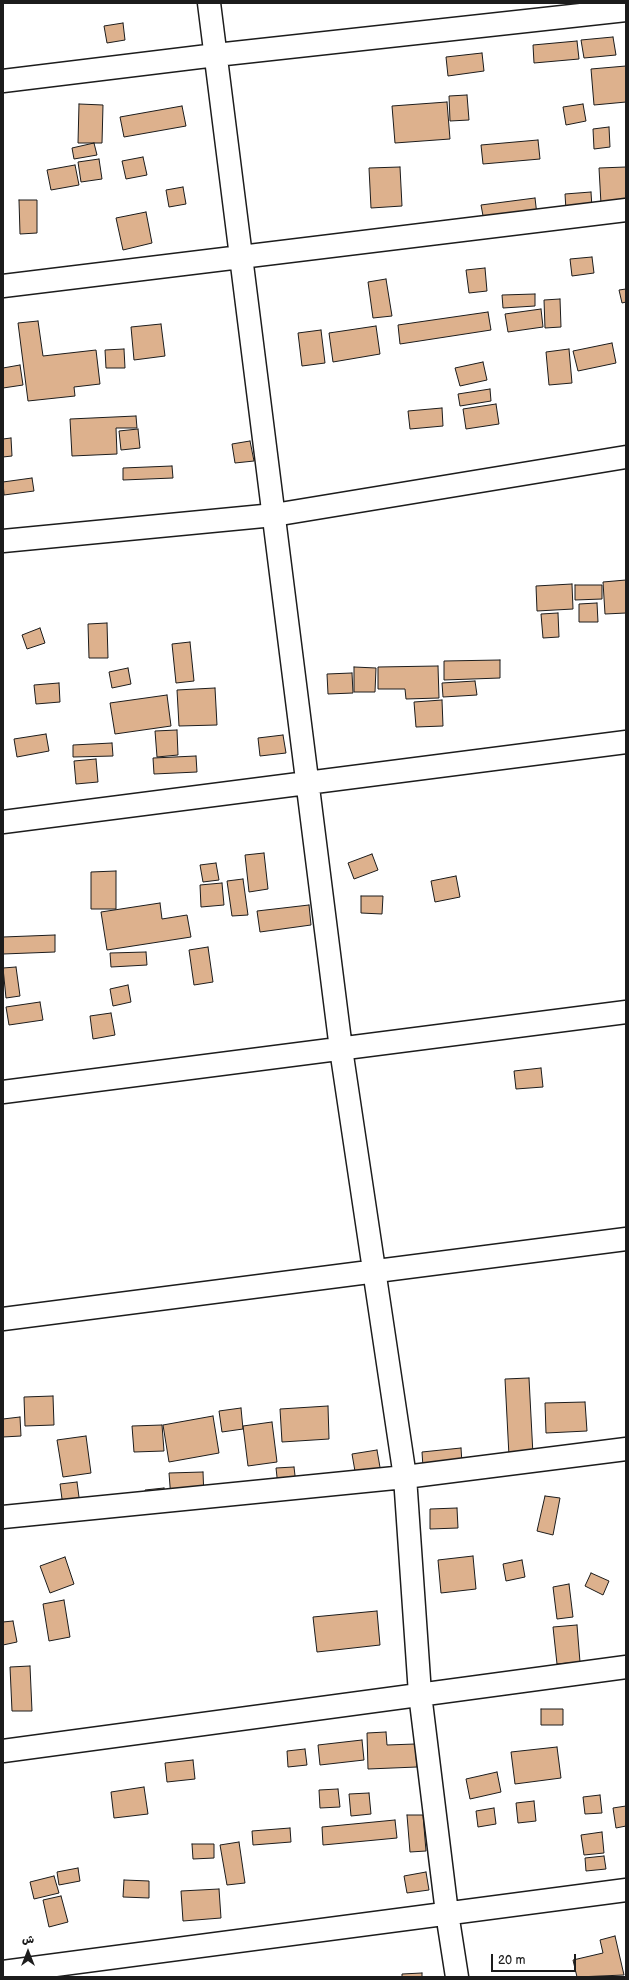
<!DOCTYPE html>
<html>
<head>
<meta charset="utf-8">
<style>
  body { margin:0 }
  #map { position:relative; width:629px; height:1980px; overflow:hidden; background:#fff; font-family:"Balsamiq Sans","Playpen Sans Arabic",sans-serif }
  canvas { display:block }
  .frame { position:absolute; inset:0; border:4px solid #1c1c1c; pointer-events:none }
  .north { position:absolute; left:8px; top:1932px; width:40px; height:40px; -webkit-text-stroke:3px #fff; paint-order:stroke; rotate:0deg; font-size:11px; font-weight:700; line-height:16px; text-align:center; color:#1c1c1c }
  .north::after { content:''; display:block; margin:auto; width:14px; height:18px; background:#1c1c1c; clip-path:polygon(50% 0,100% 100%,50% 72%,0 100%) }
  .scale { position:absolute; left:491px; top:1954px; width:85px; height:18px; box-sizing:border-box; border:2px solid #1c1c1c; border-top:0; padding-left:5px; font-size:12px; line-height:14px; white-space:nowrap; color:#1c1c1c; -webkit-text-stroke:3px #fff; paint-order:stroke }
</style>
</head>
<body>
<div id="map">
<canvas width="629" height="1980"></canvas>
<div class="frame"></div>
<div class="north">ش</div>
<div class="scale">20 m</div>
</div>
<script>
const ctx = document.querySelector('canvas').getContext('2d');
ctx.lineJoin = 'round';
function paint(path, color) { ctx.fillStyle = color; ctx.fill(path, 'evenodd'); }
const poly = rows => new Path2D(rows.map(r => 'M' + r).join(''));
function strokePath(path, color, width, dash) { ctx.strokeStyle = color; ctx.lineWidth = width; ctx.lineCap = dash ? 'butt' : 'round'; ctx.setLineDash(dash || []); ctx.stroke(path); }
const building = poly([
  [123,23,125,40,107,43,104,26,123,23],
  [613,37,616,55,584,58,581,40,613,37],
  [577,41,579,59,534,63,533,45,577,41],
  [482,53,484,71,448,76,446,57,482,53],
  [626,66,626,102,594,105,591,69,626,66],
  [467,95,469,120,450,121,449,96,467,95],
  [447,102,450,139,395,143,392,106,447,102],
  [79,104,103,105,102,143,78,143,79,104],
  [583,104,586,121,566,125,563,107,583,104],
  [182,106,186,126,124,137,120,117,182,106],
  [609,127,610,147,594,149,593,129,609,127],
  [538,140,540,159,483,164,481,145,538,140],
  [94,143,97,155,74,159,72,148,94,143],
  [143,157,147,175,126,179,122,161,143,157],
  [99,159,102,179,81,182,78,162,99,159],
  [75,165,79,185,51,190,47,170,75,165],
  [400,167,402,206,371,208,369,168,400,167],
  [626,167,626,203,601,204,599,168,626,167],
  [183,187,186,204,169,207,166,190,183,187],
  [591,192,592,208,566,210,565,194,591,192],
  [535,198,537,215,484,221,481,205,535,198],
  [19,200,37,200,37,233,20,234,19,200],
  [146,212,152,243,123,250,116,218,146,212],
  [592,257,594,273,572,276,570,259,592,257],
  [485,268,487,291,469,293,466,270,485,268],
  [386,279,392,316,373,318,368,282,386,279],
  [626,289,626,302,622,303,619,290,626,289],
  [535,294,535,306,503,308,502,295,535,294],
  [560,299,561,327,545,328,544,300,560,299],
  [541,309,543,327,508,332,505,314,541,309],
  [488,312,491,330,400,344,398,325,488,312],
  [38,321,43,356,96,350,100,384,74,387,75,396,28,401,18,323,38,321],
  [161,324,165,356,134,360,131,327,161,324],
  [376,326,380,354,333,362,329,333,376,326],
  [321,330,325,363,302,366,298,333,321,330],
  [612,343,616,363,578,371,573,351,612,343],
  [124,349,125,368,106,368,105,350,124,349],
  [569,349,572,383,549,385,546,352,569,349],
  [483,362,487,380,460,386,455,368,483,362],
  [20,365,23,385,3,388,3,368,20,365],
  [490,389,491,401,460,406,458,394,490,389],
  [496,404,499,424,466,429,463,409,496,404],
  [442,408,443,426,410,429,408,411,442,408],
  [136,416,137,428,116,428,117,454,72,456,70,419,136,416],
  [138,429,140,448,121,450,119,431,138,429],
  [11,438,12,456,3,457,3,439,11,438],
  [250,441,254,461,235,463,232,444,250,441],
  [172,466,173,478,123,480,123,468,172,466],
  [32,478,34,491,4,495,3,482,32,478],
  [626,580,626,613,605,614,603,582,626,580],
  [572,584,573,609,537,611,536,586,572,584],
  [575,585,602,585,602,599,575,600,575,585],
  [597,603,598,622,579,622,579,604,597,603],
  [558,613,559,637,543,638,541,614,558,613],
  [107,623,108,658,89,658,88,624,107,623],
  [40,628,45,643,27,649,22,635,40,628],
  [190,642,194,681,176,683,172,644,190,642],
  [500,660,500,678,444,680,444,661,500,660],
  [438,666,439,698,406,699,405,689,378,689,378,667,438,666],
  [354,667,376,668,375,692,354,692,354,667],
  [128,668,131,684,112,688,109,672,128,668],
  [352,673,353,693,328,694,327,674,352,673],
  [475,681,477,695,443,697,442,683,475,681],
  [59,683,60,702,36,704,34,685,59,683],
  [215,688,217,725,179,726,177,690,215,688],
  [167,695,171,726,115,734,110,703,167,695],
  [442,700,443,726,416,727,414,702,442,700],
  [177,730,178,755,157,757,155,731,177,730],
  [46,734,49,751,17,757,14,739,46,734],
  [283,735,286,753,260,756,258,738,283,735],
  [112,743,113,756,73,757,73,745,112,743],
  [196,756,197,772,154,774,153,758,196,756],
  [96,759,98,782,76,784,74,761,96,759],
  [264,853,268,889,249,892,245,855,264,853],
  [372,854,378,870,354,879,348,863,372,854],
  [216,863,219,880,203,882,200,865,216,863],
  [116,871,116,909,91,909,91,872,116,871],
  [456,876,460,897,435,902,431,881,456,876],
  [243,879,248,915,232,916,227,881,243,879],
  [222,883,224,905,201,907,200,885,222,883],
  [361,896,383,896,382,914,361,913,361,896],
  [160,903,162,919,187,915,191,937,107,950,101,912,160,903],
  [309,905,311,925,260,932,257,911,309,905],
  [55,935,55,952,3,954,3,937,55,935],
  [208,947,213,982,194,985,189,950,208,947],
  [146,952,147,965,111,967,110,953,146,952],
  [16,967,20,996,6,998,3,968,16,967],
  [128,985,131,1002,113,1006,110,989,128,985],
  [40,1002,43,1020,9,1025,6,1007,40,1002],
  [111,1013,115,1035,93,1039,90,1016,111,1013],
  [541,1068,543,1087,516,1089,514,1071,541,1068],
  [529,1378,533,1455,509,1456,505,1379,529,1378],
  [53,1396,54,1425,25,1426,24,1397,53,1396],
  [585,1402,587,1431,546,1433,545,1403,585,1402],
  [328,1406,329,1439,282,1442,280,1409,328,1406],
  [241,1408,243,1429,222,1432,219,1411,241,1408],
  [213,1416,219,1453,169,1462,163,1425,213,1416],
  [20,1417,21,1436,3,1437,3,1419,20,1417],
  [272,1422,277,1462,248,1466,243,1426,272,1422],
  [162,1425,164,1451,134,1452,132,1426,162,1425],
  [86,1436,91,1473,63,1477,57,1440,86,1436],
  [461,1448,462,1463,423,1467,422,1452,461,1448],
  [377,1450,381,1473,356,1477,352,1454,377,1450],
  [294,1467,296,1484,278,1486,276,1468,294,1467],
  [203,1472,204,1498,171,1499,169,1473,203,1472],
  [77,1482,81,1512,64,1514,60,1484,77,1482],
  [164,1488,165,1502,147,1504,145,1490,164,1488],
  [545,1496,560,1498,553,1535,537,1531,545,1496],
  [457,1508,458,1528,430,1529,430,1509,457,1508],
  [473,1556,476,1589,441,1593,438,1560,473,1556],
  [65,1557,74,1584,50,1593,40,1566,65,1557],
  [522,1560,525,1577,506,1581,503,1564,522,1560],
  [591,1573,609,1581,603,1595,585,1586,591,1573],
  [569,1584,573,1617,557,1619,553,1587,569,1584],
  [64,1600,70,1637,49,1641,43,1604,64,1600],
  [377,1611,380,1645,317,1652,313,1617,377,1611],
  [13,1621,17,1642,3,1645,3,1622,13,1621],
  [577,1625,580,1662,557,1664,553,1627,577,1625],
  [30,1666,32,1711,12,1711,10,1667,30,1666],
  [541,1709,563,1709,563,1725,541,1725,541,1709],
  [386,1732,387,1745,415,1744,417,1767,368,1769,367,1733,386,1732],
  [362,1740,364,1760,320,1765,318,1745,362,1740],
  [557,1747,561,1778,515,1784,511,1752,557,1747],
  [305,1749,307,1765,288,1767,287,1751,305,1749],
  [193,1760,195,1779,167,1782,165,1763,193,1760],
  [497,1772,501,1792,470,1799,466,1779,497,1772],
  [144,1787,148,1814,114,1818,111,1792,144,1787],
  [338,1789,340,1807,320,1808,319,1790,338,1789],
  [369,1793,371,1814,351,1816,349,1794,369,1793],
  [600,1795,602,1813,585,1814,583,1797,600,1795],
  [534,1801,536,1821,518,1823,516,1803,534,1801],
  [626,1806,626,1826,616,1828,613,1808,626,1806],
  [494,1808,496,1824,478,1827,476,1811,494,1808],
  [407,1815,423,1815,426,1851,410,1852,407,1815],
  [395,1820,397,1838,323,1845,322,1827,395,1820],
  [290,1828,291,1842,253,1845,252,1831,290,1828],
  [602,1832,604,1853,584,1855,581,1835,602,1832],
  [239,1842,245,1883,227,1885,220,1845,239,1842],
  [192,1844,214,1844,214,1858,193,1859,192,1844],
  [604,1856,606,1869,586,1871,585,1858,604,1856],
  [78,1868,80,1881,59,1885,57,1872,78,1868],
  [426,1872,429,1890,407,1893,404,1876,426,1872],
  [54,1876,59,1893,34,1899,30,1882,54,1876],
  [124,1880,149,1881,149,1898,123,1897,124,1880],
  [219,1889,221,1918,183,1921,181,1891,219,1889],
  [61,1896,68,1922,49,1927,43,1900,61,1896],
  [615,1936,624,1975,577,1977,573,1960,603,1953,600,1940,615,1936],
  [422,1973,422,1977,402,1977,402,1974,422,1973]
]);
paint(building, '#ddb18d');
strokePath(building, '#1c1c1c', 1);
const street = poly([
  [209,3,341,1049,405,1477,420,1694,447,1913,457,1977],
  [3,81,216,55,626,10],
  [3,286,626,210],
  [3,822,626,742],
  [3,1092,626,1012],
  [3,1319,626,1239],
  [3,1517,405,1477,626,1449],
  [3,1751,626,1667],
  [3,1972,626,1890]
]);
const secondary = poly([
  [3,541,274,515,626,457]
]);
strokePath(street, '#1c1c1c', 25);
strokePath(secondary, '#1c1c1c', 25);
strokePath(street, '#fff', 22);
strokePath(secondary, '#fff', 22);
</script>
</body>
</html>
